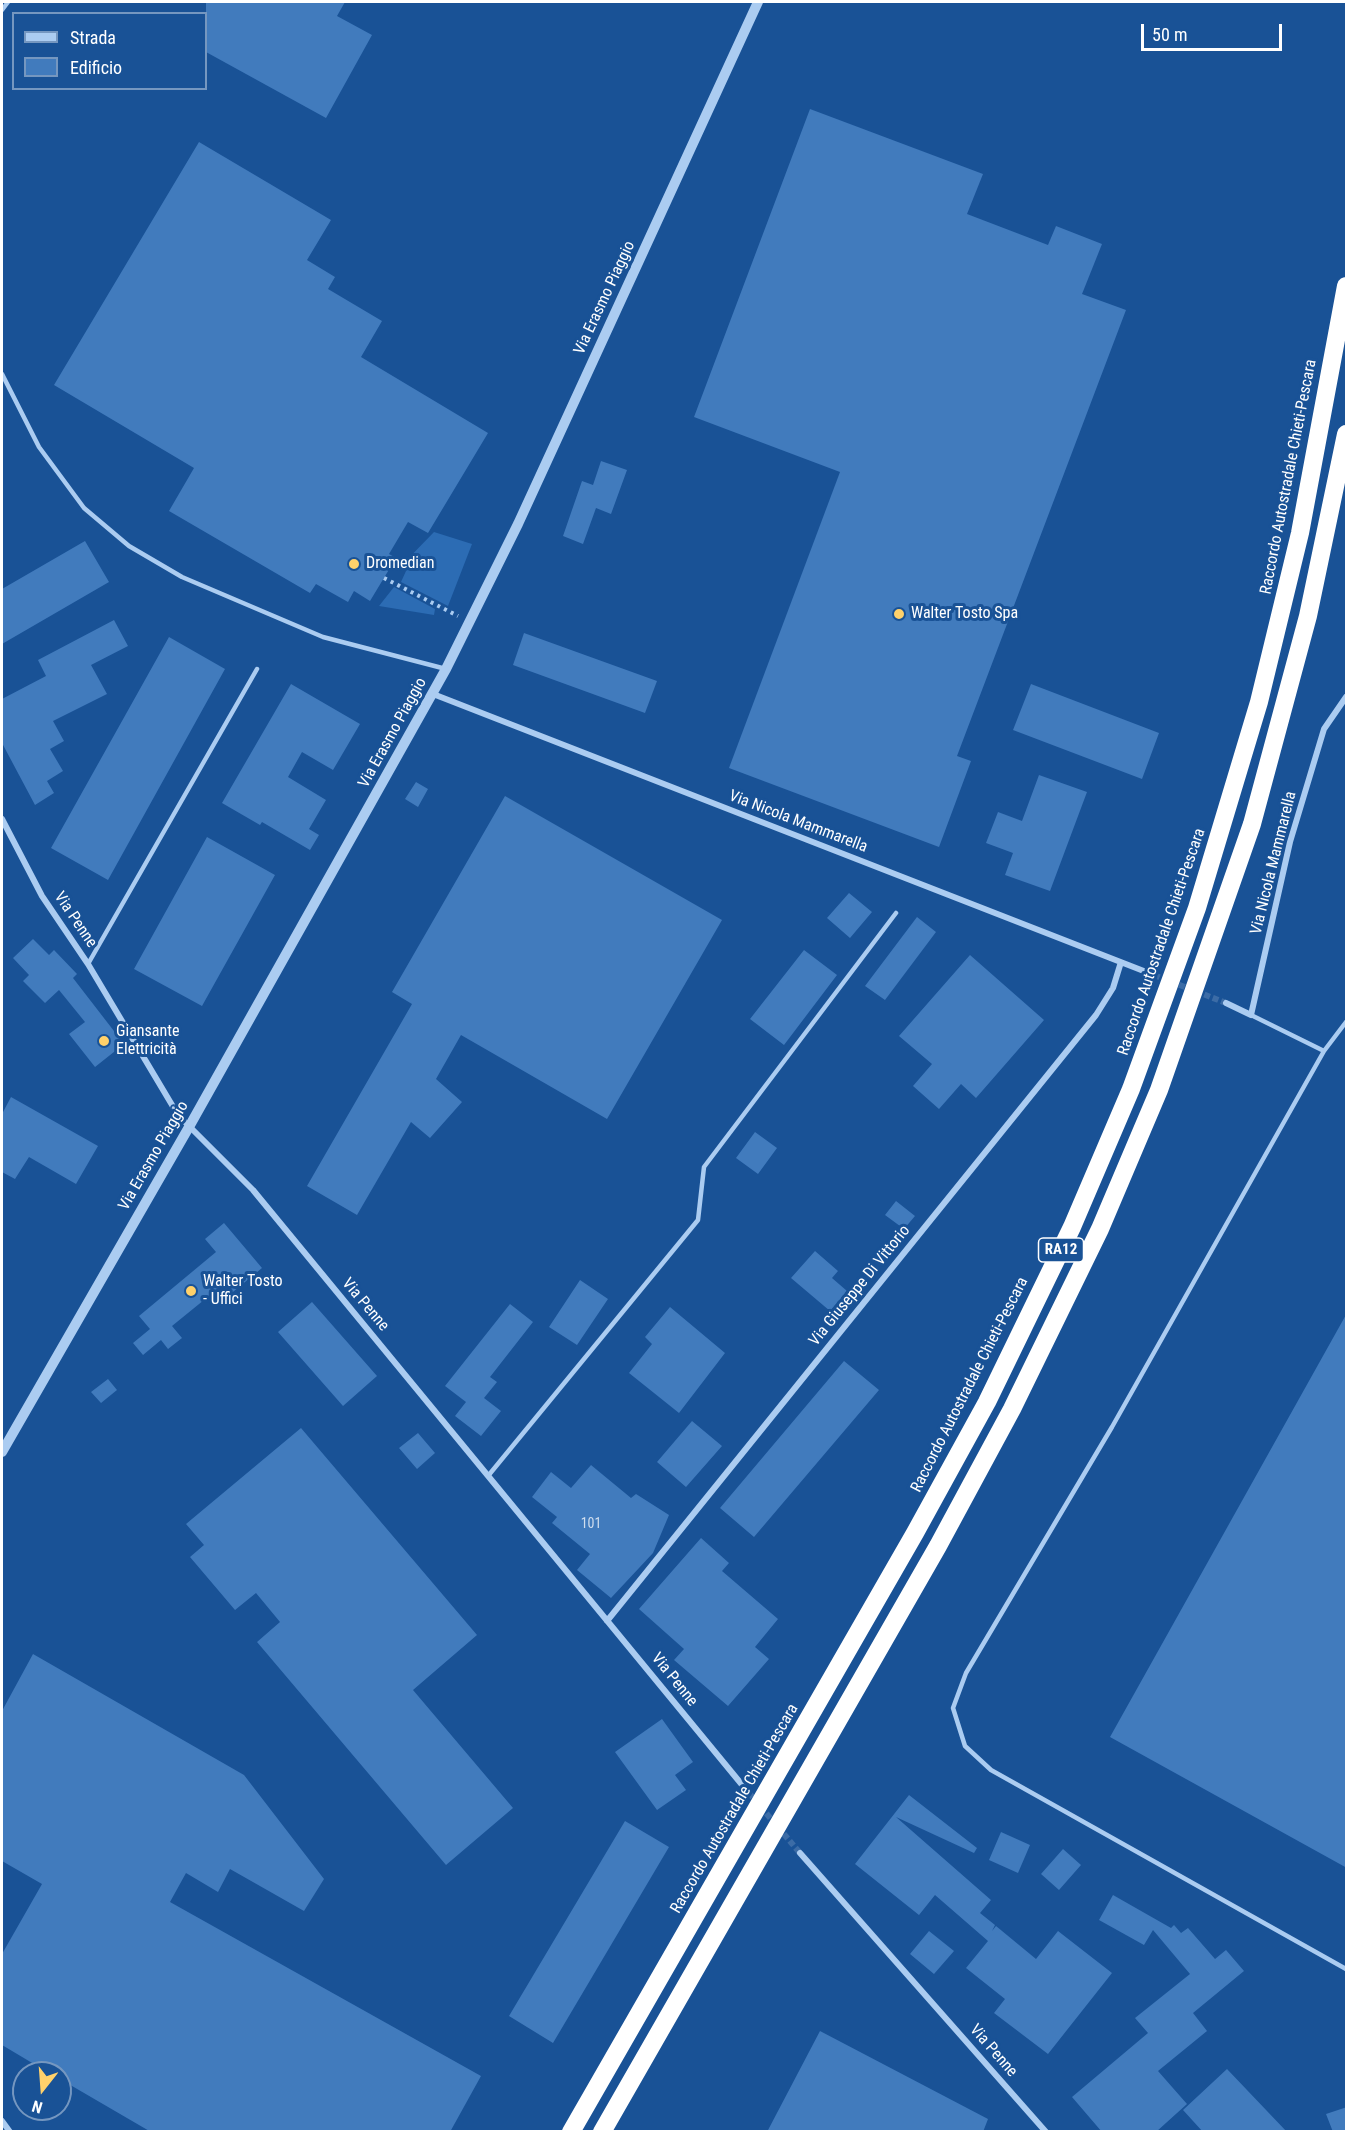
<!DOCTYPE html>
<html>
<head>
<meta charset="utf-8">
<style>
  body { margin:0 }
  #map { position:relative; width:1348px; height:2133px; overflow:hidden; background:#195296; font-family:"Roboto Condensed",sans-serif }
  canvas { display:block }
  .frame { position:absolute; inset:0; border:3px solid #fff; pointer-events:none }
  .legend { position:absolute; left:12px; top:12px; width:195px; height:78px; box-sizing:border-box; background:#195296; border:2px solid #7597c0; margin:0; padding:8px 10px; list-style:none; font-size:18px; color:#fff }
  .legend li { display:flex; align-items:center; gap:12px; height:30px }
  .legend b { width:30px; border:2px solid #7597c0 }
  .north { position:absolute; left:12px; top:2061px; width:60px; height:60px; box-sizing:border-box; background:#195296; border:2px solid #7597c0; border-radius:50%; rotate:197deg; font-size:16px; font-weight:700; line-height:24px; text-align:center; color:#fff }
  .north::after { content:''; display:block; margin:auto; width:21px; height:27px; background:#ffd16b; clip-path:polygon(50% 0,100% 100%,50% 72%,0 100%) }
  .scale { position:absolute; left:1141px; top:24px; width:141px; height:27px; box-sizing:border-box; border:3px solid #fff; border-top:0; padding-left:8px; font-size:18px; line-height:21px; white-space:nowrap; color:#fff; -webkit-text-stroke:4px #195296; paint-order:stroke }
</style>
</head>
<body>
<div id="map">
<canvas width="1348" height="2133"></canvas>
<div class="frame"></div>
<ul class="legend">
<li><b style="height:8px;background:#abccf1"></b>Strada</li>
<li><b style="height:16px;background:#417bbd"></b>Edificio</li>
</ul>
<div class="north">N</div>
<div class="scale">50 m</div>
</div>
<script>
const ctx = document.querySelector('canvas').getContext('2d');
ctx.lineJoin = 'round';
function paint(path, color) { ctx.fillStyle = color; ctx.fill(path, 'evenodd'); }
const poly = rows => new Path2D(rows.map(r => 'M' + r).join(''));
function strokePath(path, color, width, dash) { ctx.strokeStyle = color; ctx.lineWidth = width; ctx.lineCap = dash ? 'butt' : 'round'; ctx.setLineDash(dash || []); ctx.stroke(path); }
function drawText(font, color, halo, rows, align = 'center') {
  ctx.font = font + ' "Roboto Condensed",sans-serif'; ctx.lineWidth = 6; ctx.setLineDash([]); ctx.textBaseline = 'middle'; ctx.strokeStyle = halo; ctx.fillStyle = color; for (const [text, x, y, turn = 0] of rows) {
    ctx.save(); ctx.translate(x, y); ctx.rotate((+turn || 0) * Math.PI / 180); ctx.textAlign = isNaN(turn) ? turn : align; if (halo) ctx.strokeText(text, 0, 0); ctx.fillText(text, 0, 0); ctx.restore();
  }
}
paint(poly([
  [434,532,472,544,448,606,401,582,406,571,399,568],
  [394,587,435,609,434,615,379,606]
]), '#2c6cb4');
paint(poly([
  [206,2,345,2,337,16,372,35,326,118,206,52],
  [810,109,983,174,967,214,1048,245,1056,226,1102,244,1082,294,1126,310,957,756,971,761,939,847,729,768,840,472,694,417],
  [199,142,331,220,307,260,335,277,328,289,382,321,361,357,488,433,428,533,408,522,389,554,396,558,370,601,354,591,348,602,316,584,310,593,169,511,194,468,54,385],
  [601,461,627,470,611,514,596,508,583,544,563,536,582,481,593,485],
  [85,541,109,582,2,644,2,589],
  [114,620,128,646,91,665,107,694,53,721,64,741,50,749,63,771,47,781,54,793,35,805,2,743,2,699,46,676,38,660],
  [524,633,657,681,645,713,513,665],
  [169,637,225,669,108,880,51,848],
  [291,684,360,724,333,770,302,752,288,777,326,800,309,829,319,835,310,850,262,822,260,825,222,803],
  [1031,684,1159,733,1142,779,1013,730],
  [1039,775,1087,792,1050,891,1005,875,1013,853,986,843,998,812,1022,821],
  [416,782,428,789,418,807,405,799],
  [505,796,722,920,607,1119,461,1035,436,1079,462,1102,430,1138,411,1122,357,1215,307,1186,412,1004,392,992],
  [207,837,275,875,202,1006,134,969],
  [849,893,872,912,850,938,827,918],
  [917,917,936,932,885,1000,865,986],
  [33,939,49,955,54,950,77,974,73,978,124,1044,95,1067,69,1034,85,1022,59,990,45,1003,23,981,29,975,13,958],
  [804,950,837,975,784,1045,750,1019],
  [970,955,1044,1020,976,1098,961,1084,939,1109,913,1086,932,1064,899,1036],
  [11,1097,98,1146,76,1184,29,1157,15,1179,2,1172,2,1114],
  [755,1132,777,1148,758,1174,736,1158],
  [896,1201,915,1216,904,1229,885,1215],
  [224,1223,262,1268,228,1296,220,1287,172,1326,182,1338,168,1349,161,1340,143,1355,133,1343,150,1329,139,1316,216,1252,205,1239],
  [815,1251,838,1271,832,1278,847,1291,830,1311,791,1278],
  [580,1280,608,1299,577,1345,549,1327],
  [312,1302,377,1376,343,1406,278,1332],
  [510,1304,533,1322,490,1377,497,1382,484,1398,501,1411,481,1436,455,1416,466,1402,445,1386],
  [670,1307,725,1353,679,1413,629,1373,652,1344,645,1337],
  [1347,1313,1347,1868,1110,1737],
  [844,1361,879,1390,754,1537,720,1508],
  [108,1379,117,1390,101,1403,91,1392],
  [692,1421,722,1446,686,1487,657,1462],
  [301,1428,477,1635,413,1690,513,1808,446,1865,257,1642,280,1622,256,1593,235,1610,190,1557,204,1545,186,1524],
  [418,1433,435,1453,417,1469,399,1448],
  [591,1465,631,1498,636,1494,669,1515,653,1553,611,1598,577,1570,590,1554,552,1523,557,1517,532,1497,551,1472,571,1488],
  [701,1538,729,1563,722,1571,778,1619,755,1647,769,1659,728,1706,674,1660,684,1649,639,1609],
  [33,1654,244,1775,324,1879,304,1911,230,1869,218,1892,186,1873,170,1902,481,2076,450,2132,151,2132,60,2079,60,2073,49,2073,2,2045,2,1954,42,1884,2,1861,2,1711],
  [662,1719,693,1762,675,1775,686,1790,657,1810,615,1752],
  [909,1795,977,1848,974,1853,896,1817,991,1900,980,1913,995,1925,992,1931,996,1926,1036,1959,1058,1931,1112,1973,1048,2054,994,2013,1005,1999,966,1968,988,1941,935,1895,919,1915,855,1864],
  [625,1821,669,1847,553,2043,509,2016],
  [1001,1832,1030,1845,1018,1873,989,1860],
  [1063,1849,1081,1865,1059,1890,1041,1874],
  [1113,1895,1171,1928,1174,1925,1181,1933,1188,1928,1215,1959,1226,1950,1244,1971,1193,2013,1207,2031,1158,2071,1187,2104,1156,2132,1102,2132,1072,2097,1148,2033,1135,2018,1190,1974,1153,1930,1144,1945,1099,1920],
  [929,1931,954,1951,934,1974,910,1954],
  [820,2031,988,2119,983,2132,767,2132],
  [1227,2069,1287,2132,1203,2132,1183,2110],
  [1347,2107,1347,2132,1333,2132,1326,2114]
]), '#417bbd');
strokePath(poly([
  [1154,975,1226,1003],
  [743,1786,800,1853]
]), '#3c6ca6', 6, [6, 3]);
strokePath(poly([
  [384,578,458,616]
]), '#abccf1', 4, [3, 4.5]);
strokePath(poly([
  [2,10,8,2],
  [2,374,39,447,84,508,129,546,182,577,323,637,446,669],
  [88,964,257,669],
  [1251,1015,1324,1051],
  [1346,1022,1324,1051,1112,1427,966,1673,953,1708,965,1746,991,1770,1346,1969],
  [488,1476,698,1220,704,1167,896,913]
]), '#abccf1', 4.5);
strokePath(poly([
  [433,694,1154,975],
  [2,819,42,896,88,964,178,1115,253,1190,743,1786],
  [1226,1003,1251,1015,1290,842,1324,729,1346,697],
  [607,1621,1096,1015,1113,988,1121,962],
  [800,1853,1046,2132],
  [2,2121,10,2132]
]), '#abccf1', 6);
strokePath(poly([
  [2,1452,189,1127,446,669,518,524,758,2]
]), '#abccf1', 10);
strokePath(poly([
  [571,2132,915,1533,987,1402,1072,1227,1131,1089,1197,908,1259,702,1300,533,1346,286],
  [602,2132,938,1546,1012,1409,1100,1229,1159,1090,1252,824,1308,616,1346,434]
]), '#fff', 18);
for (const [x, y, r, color] of [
  [354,564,6,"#ffd16b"],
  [899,614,6,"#ffd16b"],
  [104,1041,6,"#ffd16b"],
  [191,1291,6,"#ffd16b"]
]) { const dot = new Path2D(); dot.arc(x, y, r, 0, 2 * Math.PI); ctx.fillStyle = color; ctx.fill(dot); strokePath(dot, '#195296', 2); }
drawText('14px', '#d0deee', null, [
  ["101",591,1524]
]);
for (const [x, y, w] of [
  [1061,1250,45]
]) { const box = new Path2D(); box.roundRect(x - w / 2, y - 12, w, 24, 4.5); ctx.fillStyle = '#195296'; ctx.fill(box); strokePath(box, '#fff', 1.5); }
drawText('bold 15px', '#fff', null, [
  ["RA12",1061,1250]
]);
drawText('16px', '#fff', '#195296', [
  ["Via Erasmo Piaggio",605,298,-65],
  ["Raccordo Autostradale Chieti-Pescara",1289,477,-79],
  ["Via Erasmo Piaggio",393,733,-61],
  ["Via Nicola Mammarella",798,822,21],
  ["Via Nicola Mammarella",1274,863,-76],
  ["Via Penne",75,920,56],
  ["Raccordo Autostradale Chieti-Pescara",1162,942,-71],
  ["Via Erasmo Piaggio",154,1156,-60],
  ["Via Giuseppe Di Vittorio",860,1286,-51],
  ["Via Penne",365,1305,50],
  ["Raccordo Autostradale Chieti-Pescara",970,1385,-63],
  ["Via Penne",674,1680,51],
  ["Raccordo Autostradale Chieti-Pescara",735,1809,-60],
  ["Via Penne",993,2051,49]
]);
drawText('16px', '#fff', '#195296', [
  ["Dromedian",366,564],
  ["Walter Tosto Spa",911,614],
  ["Giansante",116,1032],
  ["Elettricità",116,1050],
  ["Walter Tosto",203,1282],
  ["- Uffici",203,1300]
], 'left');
</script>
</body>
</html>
